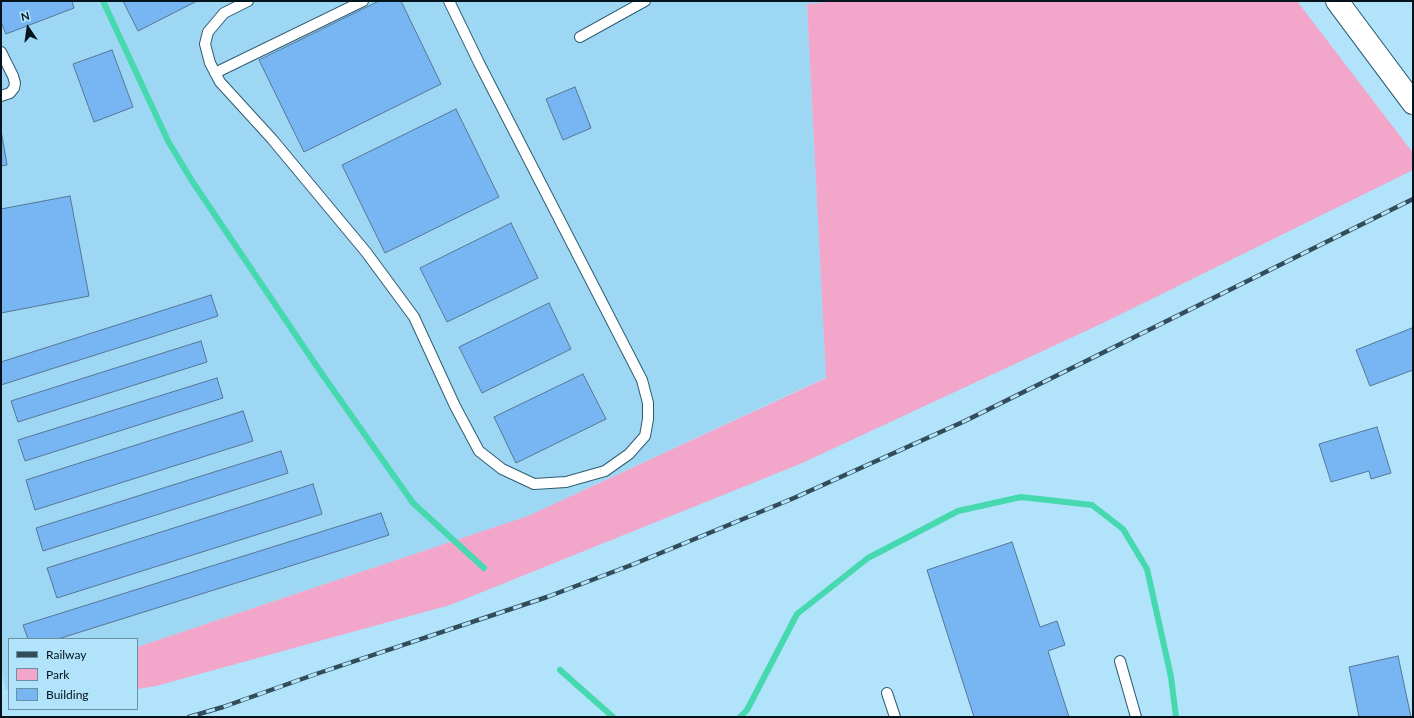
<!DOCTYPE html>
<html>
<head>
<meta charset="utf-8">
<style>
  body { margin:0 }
  #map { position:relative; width:1414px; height:718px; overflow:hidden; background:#b1e3fb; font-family:Lato,sans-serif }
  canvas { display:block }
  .frame { position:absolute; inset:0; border:2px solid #02131c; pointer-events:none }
  .legend { position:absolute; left:8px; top:638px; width:130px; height:72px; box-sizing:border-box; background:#b1e3fb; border:1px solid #6b90a2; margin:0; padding:5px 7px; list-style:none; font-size:12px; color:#02131c }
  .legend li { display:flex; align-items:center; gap:8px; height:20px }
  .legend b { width:20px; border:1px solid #6b90a2 }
  .north { position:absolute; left:8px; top:8px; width:40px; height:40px; -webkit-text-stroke:3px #b1e3fb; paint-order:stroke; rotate:347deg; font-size:11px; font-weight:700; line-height:16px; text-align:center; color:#02131c }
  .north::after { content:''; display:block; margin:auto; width:14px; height:18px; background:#02131c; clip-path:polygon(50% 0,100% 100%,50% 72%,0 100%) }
</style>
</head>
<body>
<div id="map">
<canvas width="1414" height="718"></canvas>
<div class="frame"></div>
<ul class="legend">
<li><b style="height:5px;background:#324c59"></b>Railway</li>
<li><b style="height:11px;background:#f1a6ca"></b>Park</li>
<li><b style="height:11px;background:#78b6f3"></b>Building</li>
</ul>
<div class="north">N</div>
</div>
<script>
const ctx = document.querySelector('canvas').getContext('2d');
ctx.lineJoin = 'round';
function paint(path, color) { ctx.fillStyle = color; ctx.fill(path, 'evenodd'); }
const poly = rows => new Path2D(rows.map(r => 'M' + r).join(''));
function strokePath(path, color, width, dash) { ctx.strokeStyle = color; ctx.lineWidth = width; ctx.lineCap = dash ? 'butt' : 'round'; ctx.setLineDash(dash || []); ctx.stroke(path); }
paint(poly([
  [1,1,839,1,807,5,826,377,528,516,137,647,137,639,9,639,9,689,6,690,1,671]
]), '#9ed7f3');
paint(poly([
  [839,1,1297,1,1413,153,1413,170,1105,322,800,464,450,605,156,686,137,689,137,647,528,516,826,378,807,4]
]), '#f1a6ca');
strokePath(poly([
  [103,1,168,141,192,181,322,374,413,503,484,568],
  [560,670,613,717],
  [740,717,747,710,797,614,868,558,958,511,1021,497,1092,505,1123,529,1147,569,1171,677,1176,717]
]), '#46d8ae', 6);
const building = poly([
  [1,1,72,1,74,8,6,34,1,22,1,1],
  [123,1,197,1,138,31,123,1],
  [379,1,401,1,441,84,304,152,259,60,379,1],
  [112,50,133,107,94,122,73,64,112,50],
  [575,87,591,128,563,140,546,99,575,87],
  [456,109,499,197,385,253,342,165,456,109],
  [1,130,7,165,1,166,1,130],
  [70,196,89,296,1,313,1,209,70,196],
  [511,223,538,278,447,322,420,268,511,223],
  [211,295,218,316,1,385,1,362,211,295],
  [549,303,571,349,482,393,459,347,549,303],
  [1412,328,1413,331,1413,370,1370,386,1356,350,1412,328],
  [201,341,207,362,18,422,11,401,201,341],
  [583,374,606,419,516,463,494,417,583,374],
  [217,378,223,398,25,461,18,440,217,378],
  [243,411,253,441,35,510,26,480,243,411],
  [1377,427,1391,473,1371,479,1369,471,1331,482,1319,444,1377,427],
  [281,451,288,473,43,551,36,528,281,451],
  [313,484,322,514,57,598,47,568,313,484],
  [381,513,389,535,58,639,28,639,23,625,381,513],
  [1012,542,1040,627,1057,621,1065,645,1048,651,1069,717,974,717,927,570,1012,542],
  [1398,656,1411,717,1359,717,1349,667,1398,656]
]);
paint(building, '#78b6f3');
strokePath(building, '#577696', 1);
const lane = poly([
  [248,1,224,13,208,32,205,44,210,63,220,82,272,139,366,252,414,317,455,406,479,451,502,469,534,484,566,482,605,471,629,454,645,436,648,419,648,403,642,380,479,63,449,1],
  [580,37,645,1],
  [1,52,13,76,15,83,14,88,10,93,1,96],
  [215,73,363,1],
  [1120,661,1136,717],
  [887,693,895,717]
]);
const highway = poly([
  [1337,1,1413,103]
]);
strokePath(lane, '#2e5d72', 12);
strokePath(highway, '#2e5d72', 24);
strokePath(lane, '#fff', 10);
strokePath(highway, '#fff', 22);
const rail = poly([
  [189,717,223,707,316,674,547,597,634,564,794,498,965,421,1413,199]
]);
strokePath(rail, '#324c59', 4.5);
strokePath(rail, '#b1e3fb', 3, [9]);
</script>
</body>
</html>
